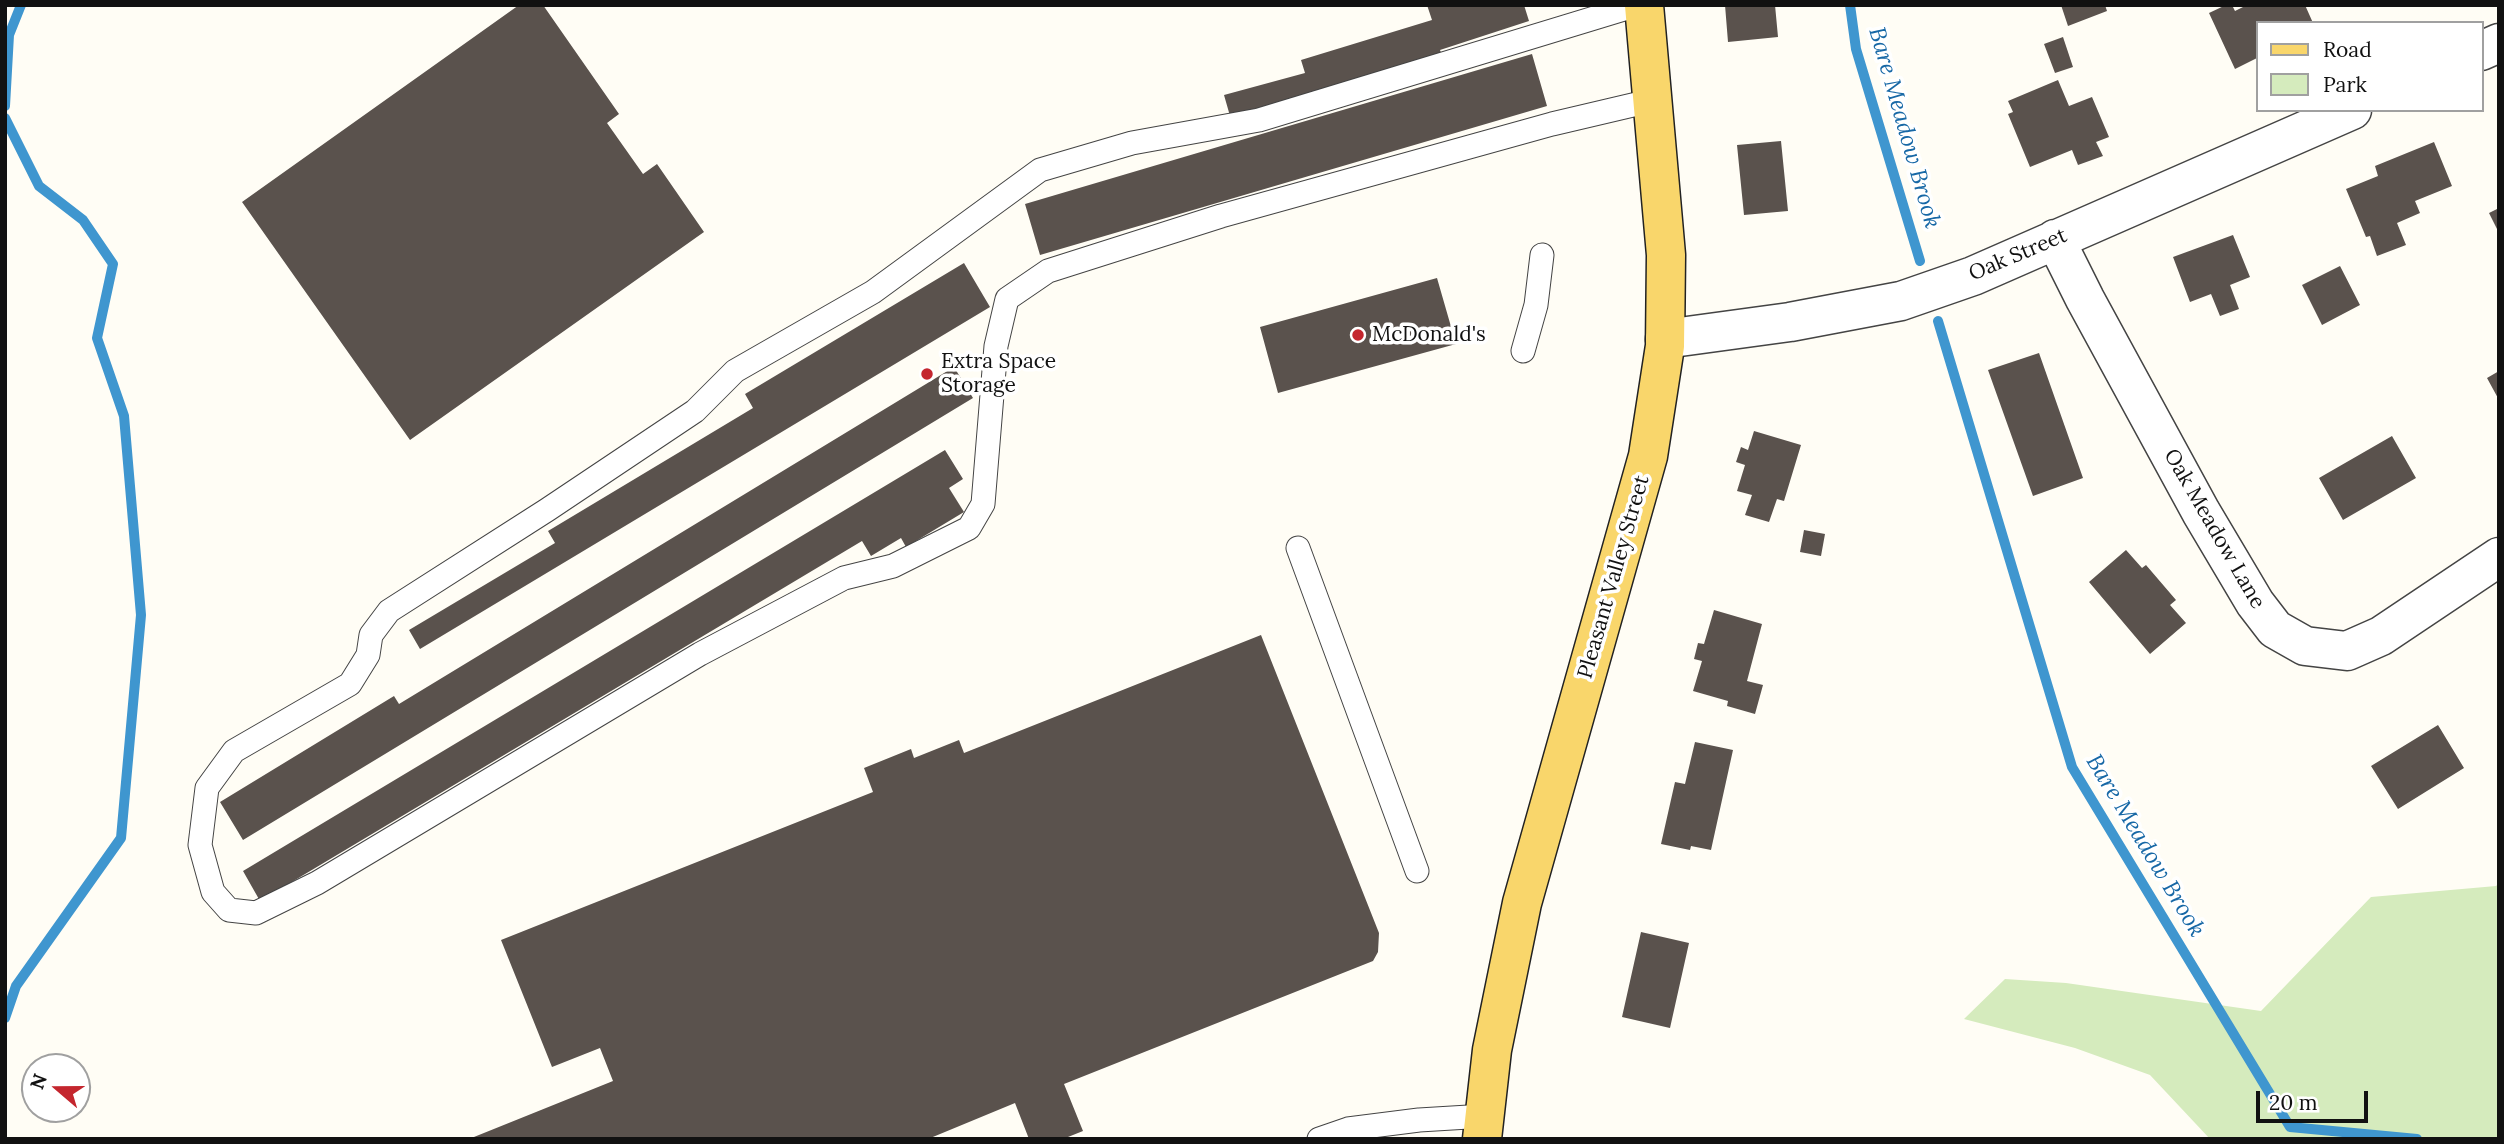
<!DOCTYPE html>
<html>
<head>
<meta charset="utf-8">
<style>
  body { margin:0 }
  #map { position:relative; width:2504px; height:1144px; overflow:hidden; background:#fffdf5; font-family:Lora,serif }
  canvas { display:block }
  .frame { position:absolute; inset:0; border:7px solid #111; pointer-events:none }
  .legend { position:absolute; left:2256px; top:21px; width:228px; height:91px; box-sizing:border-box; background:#fff; border:2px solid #a0a0a0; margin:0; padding:9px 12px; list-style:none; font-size:21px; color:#111 }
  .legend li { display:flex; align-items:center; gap:14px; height:35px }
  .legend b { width:35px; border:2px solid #a0a0a0 }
  .north { position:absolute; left:21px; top:1053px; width:70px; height:70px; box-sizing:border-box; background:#fff; border:2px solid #a0a0a0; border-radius:50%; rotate:290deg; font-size:19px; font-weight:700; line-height:28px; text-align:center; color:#111 }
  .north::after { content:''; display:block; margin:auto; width:24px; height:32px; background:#c4262e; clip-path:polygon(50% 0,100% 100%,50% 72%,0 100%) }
  .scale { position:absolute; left:2256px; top:1091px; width:112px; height:32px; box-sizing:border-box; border:4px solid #111; border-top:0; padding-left:9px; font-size:21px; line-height:24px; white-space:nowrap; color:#111; -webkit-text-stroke:5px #fff; paint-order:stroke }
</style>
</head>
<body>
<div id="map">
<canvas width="2504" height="1144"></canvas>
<div class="frame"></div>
<ul class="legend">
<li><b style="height:9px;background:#f9d66b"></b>Road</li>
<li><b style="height:19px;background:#d5ebbd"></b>Park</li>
</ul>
<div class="north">N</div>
<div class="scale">20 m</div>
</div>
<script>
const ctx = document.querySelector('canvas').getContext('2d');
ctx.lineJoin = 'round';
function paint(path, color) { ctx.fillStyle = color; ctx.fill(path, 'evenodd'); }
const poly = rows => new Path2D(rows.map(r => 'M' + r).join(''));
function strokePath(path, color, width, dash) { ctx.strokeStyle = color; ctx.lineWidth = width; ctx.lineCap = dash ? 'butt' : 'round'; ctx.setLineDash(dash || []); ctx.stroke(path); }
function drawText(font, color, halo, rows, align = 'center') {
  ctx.font = font + ' Lora,serif'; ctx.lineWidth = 7; ctx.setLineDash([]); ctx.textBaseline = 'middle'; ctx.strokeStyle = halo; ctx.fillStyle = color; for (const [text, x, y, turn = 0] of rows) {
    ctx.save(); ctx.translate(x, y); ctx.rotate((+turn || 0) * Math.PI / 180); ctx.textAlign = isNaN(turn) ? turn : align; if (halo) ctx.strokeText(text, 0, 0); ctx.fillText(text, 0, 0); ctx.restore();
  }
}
paint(poly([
  [2499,883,2499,1139,2210,1139,2150,1075,2075,1048,1964,1019,2005,979,2066,983,2261,1011,2371,897,2496,886]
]), '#d5ebbd');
strokePath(poly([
  [1850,5,1856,49,1920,261],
  [5,106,9,35,21,5],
  [5,118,39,186,83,220,113,264,97,338,124,416,141,615,121,838,16,986,5,1018],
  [1938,321,2072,767,2290,1127,2417,1139]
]), '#3f96cf', 10);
paint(poly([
  [519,5,543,5,619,114,607,123,643,174,657,164,704,232,410,440,242,202],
  [1427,5,1524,5,1529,21,1440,50,1442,55,1230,116,1224,95,1305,73,1301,60,1432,20],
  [1725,5,1775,5,1778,37,1728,42],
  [2061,5,2105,5,2107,11,2068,26],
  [2226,5,2232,5,2235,11,2247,5,2305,5,2313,23,2257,23,2257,58,2235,69,2209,13],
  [2063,37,2073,67,2055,73,2044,44],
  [1532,54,1547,106,1040,255,1025,204],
  [2058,80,2069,106,2092,97,2109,137,2096,142,2103,156,2078,165,2072,150,2030,167,2008,114,2013,112,2008,101],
  [1781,141,1788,211,1744,215,1737,145],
  [2434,142,2452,186,2415,201,2420,213,2397,223,2406,245,2377,256,2370,236,2366,237,2346,189,2378,176,2375,166],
  [2499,208,2499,233,2489,213],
  [2233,235,2250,277,2230,285,2239,309,2220,316,2211,294,2190,302,2173,257],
  [964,263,990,307,420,649,409,630,555,543,548,531,753,408,745,394],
  [2340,266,2360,305,2322,325,2302,285],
  [1437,278,1456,344,1278,393,1260,327],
  [2039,353,2083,478,2033,496,1988,370],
  [954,367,973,398,243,840,220,802,394,696,399,704],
  [2499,371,2499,400,2487,378],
  [1754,431,1801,445,1784,501,1777,499,1769,522,1745,515,1752,495,1737,491,1745,465,1736,462,1741,447,1748,450],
  [2392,436,2416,478,2343,520,2319,478],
  [945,450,963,479,949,488,964,512,906,547,901,538,871,556,862,541,260,901,243,871],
  [1804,530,1825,534,1821,556,1800,552],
  [2126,550,2142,568,2146,565,2176,600,2170,605,2186,623,2150,654,2089,582],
  [1714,610,1762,624,1747,681,1763,685,1755,714,1727,706,1728,701,1693,691,1702,661,1694,659,1698,643,1704,644],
  [1261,635,1379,933,1378,952,1373,961,1064,1084,1083,1131,1063,1139,1029,1139,1015,1103,928,1139,469,1139,613,1081,600,1048,552,1067,501,940,873,792,864,768,911,749,914,758,959,740,964,753],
  [2438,725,2464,768,2398,809,2371,766],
  [1695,742,1733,750,1711,850,1691,846,1690,850,1661,844,1675,782,1685,784],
  [1641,932,1689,943,1670,1028,1622,1017]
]), '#5a524d');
const lane = poly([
  [1637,5,1259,120,1132,143,1040,170,873,292,735,371,695,411,547,510,389,611,371,635,368,655,350,684,234,751,207,788,200,845,213,892,229,910,256,913,317,883,700,654,844,578,893,566,969,528,983,504,996,346,1007,299,1048,271,1221,216,1552,124,1654,100],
  [1523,351,1536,305,1542,255],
  [1298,548,1417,871],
  [1319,1139,1348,1129,1419,1120,1485,1116]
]);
const street = poly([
  [2481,51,2499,43],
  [2055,239,2085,299,2201,512,2255,603,2275,629,2305,646,2347,651,2381,636,2499,557],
  [1665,339,1790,322,1901,301,1973,276,2352,110]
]);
const primary = poly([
  [1482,1139,1492,1050,1522,903,1648,456,1665,346,1666,255,1644,5]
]);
strokePath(lane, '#444', 25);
strokePath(street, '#444', 41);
strokePath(primary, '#222', 41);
strokePath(lane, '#fff', 23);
strokePath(street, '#fff', 38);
strokePath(primary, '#f9d66b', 38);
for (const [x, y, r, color] of [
  [1358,335,7,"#c4262e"],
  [927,374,7,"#c4262e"]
]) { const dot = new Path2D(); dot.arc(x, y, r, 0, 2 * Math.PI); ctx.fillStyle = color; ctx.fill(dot); strokePath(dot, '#fff', 2.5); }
drawText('21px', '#111', '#fff', [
  ["Oak Street",2018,255,-23],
  ["Oak Meadow Lane",2214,529,60],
  ["Pleasant Valley Street",1614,577,-74]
]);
drawText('21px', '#111', '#fff', [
  ["McDonald's",1372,335],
  ["Extra Space",941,362],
  ["Storage",941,386]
], 'left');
drawText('italic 23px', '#1768a6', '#fff', [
  ["Bare Meadow Brook",1904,128,74],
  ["Bare Meadow Brook",2145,846,59]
]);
</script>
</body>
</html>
